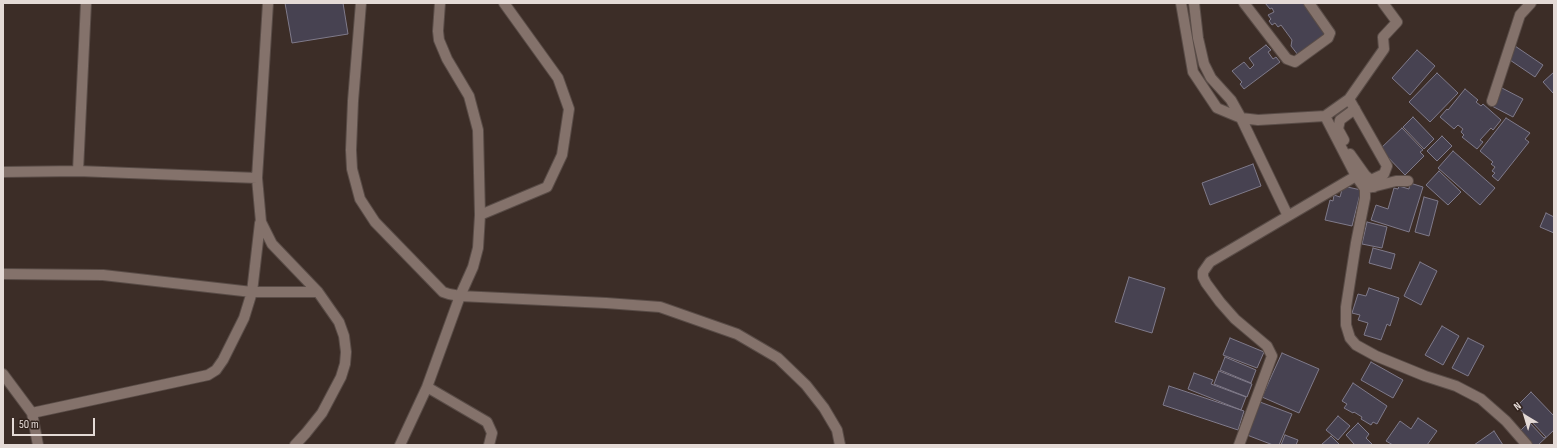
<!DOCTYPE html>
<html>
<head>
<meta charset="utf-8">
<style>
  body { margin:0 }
  #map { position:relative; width:1557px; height:448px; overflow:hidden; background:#3c2d27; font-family:"Sofia Sans Condensed",sans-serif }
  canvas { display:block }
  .frame { position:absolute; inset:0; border:4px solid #e4dad6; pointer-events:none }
  .north { position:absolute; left:1505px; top:396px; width:40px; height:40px; -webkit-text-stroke:3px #32231d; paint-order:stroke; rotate:322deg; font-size:11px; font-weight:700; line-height:16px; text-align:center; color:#e4dad6 }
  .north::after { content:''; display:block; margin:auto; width:14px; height:18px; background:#e4dad6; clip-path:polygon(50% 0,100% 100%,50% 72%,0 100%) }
  .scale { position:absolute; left:12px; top:418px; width:83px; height:18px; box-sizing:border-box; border:2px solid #e4dad6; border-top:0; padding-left:5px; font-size:12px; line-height:14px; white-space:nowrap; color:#e4dad6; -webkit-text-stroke:3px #32231d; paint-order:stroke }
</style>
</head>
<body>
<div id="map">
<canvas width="1557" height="448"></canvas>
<div class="frame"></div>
<div class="north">N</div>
<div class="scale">50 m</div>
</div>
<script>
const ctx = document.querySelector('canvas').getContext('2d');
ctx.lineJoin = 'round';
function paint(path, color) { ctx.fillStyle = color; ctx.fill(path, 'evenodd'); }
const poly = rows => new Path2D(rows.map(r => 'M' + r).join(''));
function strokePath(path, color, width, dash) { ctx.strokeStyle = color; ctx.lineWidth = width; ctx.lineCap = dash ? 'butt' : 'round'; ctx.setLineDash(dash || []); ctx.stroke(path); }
const building = poly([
  [285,3,343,3,348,34,292,43,285,3],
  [1265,3,1305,3,1327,34,1298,55,1291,46,1292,40,1281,25,1278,27,1275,23,1272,25,1269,21,1271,19,1268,15,1274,12,1272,8,1270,9,1265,3],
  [1266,45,1271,50,1268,52,1273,59,1276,57,1280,62,1244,89,1240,84,1242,82,1232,71,1244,62,1250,69,1254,65,1249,58,1266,45],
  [1515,46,1543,65,1535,77,1507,58,1515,46],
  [1417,50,1435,66,1410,95,1392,78,1417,50],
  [1554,72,1554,93,1553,93,1543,82,1554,72],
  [1437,73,1458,93,1430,122,1409,102,1437,73],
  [1500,87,1523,99,1513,117,1490,105,1500,87],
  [1465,89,1478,100,1476,102,1481,106,1483,104,1501,120,1493,130,1491,128,1480,140,1483,142,1477,149,1462,137,1464,135,1461,132,1463,129,1458,125,1454,129,1440,117,1447,109,1448,110,1465,89],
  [1413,117,1434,139,1424,149,1403,127,1413,117],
  [1506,118,1530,133,1525,139,1529,142,1498,181,1492,176,1495,173,1492,171,1495,167,1491,164,1493,162,1480,151,1506,118],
  [1402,128,1423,150,1420,152,1424,156,1405,175,1380,149,1402,128],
  [1442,136,1452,146,1437,161,1427,151,1442,136],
  [1453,151,1495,188,1480,205,1438,168,1453,151],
  [1253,164,1261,186,1210,205,1202,183,1253,164],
  [1439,171,1461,192,1448,205,1426,185,1439,171],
  [1410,183,1423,187,1409,232,1371,220,1376,205,1388,209,1394,188,1398,189,1399,186,1409,189,1410,183],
  [1343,186,1361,190,1352,226,1325,220,1330,200,1333,201,1334,195,1340,197,1343,186],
  [1424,197,1438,201,1429,236,1415,232,1424,197],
  [1546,213,1554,217,1554,233,1540,227,1546,213],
  [1367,222,1387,227,1382,248,1362,244,1367,222],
  [1373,248,1395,254,1391,269,1369,263,1373,248],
  [1420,262,1437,271,1421,305,1404,296,1420,262],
  [1129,277,1165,288,1152,333,1115,322,1129,277],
  [1369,288,1399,298,1390,326,1387,324,1381,340,1364,335,1368,323,1358,320,1360,315,1352,313,1358,294,1366,296,1369,288],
  [1442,326,1459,336,1443,365,1425,355,1442,326],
  [1230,338,1264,352,1257,368,1223,355,1230,338],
  [1468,338,1484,346,1468,376,1452,368,1468,338],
  [1282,353,1319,369,1299,413,1262,397,1282,353],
  [1225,357,1256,370,1251,383,1220,370,1225,357],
  [1371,362,1403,380,1393,398,1361,380,1371,362],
  [1219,371,1252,384,1247,397,1214,384,1219,371],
  [1194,373,1213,380,1211,384,1246,397,1241,410,1188,389,1194,373],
  [1353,383,1387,406,1377,424,1373,422,1371,425,1361,419,1362,417,1354,412,1353,413,1344,408,1347,404,1342,401,1353,383],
  [1169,386,1244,411,1238,430,1163,405,1169,386],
  [1531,392,1554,416,1554,430,1538,445,1532,445,1519,432,1529,422,1544,438,1546,437,1517,406,1531,392],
  [1260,402,1292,414,1279,445,1273,445,1247,435,1260,402],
  [1338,416,1350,426,1338,440,1326,430,1338,416],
  [1418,418,1437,431,1427,445,1393,445,1386,441,1400,421,1411,429,1418,418],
  [1358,423,1369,434,1366,438,1373,445,1355,445,1346,435,1358,423],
  [1494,431,1503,445,1474,445,1494,431],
  [1285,435,1298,440,1296,445,1281,445,1285,435],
  [1331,436,1340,445,1321,445,1331,436]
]);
paint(building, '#474251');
strokePath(building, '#7f7a8a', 1);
const minor = poly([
  [268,3,257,178,261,222,272,244,318,292,339,322,344,336,346,352,345,364,341,377,322,413,306,433,295,445],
  [361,3,353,101,351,150,352,169,360,199,375,222,443,292,449,294,460,296,606,303,660,307,737,334,778,358,806,385,824,408,837,430,840,445],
  [1181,3,1193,72,1217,108,1241,118,1258,120,1325,116,1356,176,1365,189,1365,198,1356,243,1346,307,1346,325,1350,338,1356,345,1376,356,1425,376,1456,386,1481,399,1506,421,1527,445],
  [1194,3,1198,38,1204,64,1211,78,1231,100,1241,118,1288,216],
  [1244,3,1287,59,1295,62,1328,38,1330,33,1309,3],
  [1349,99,1387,166,1384,174,1371,180,1374,187],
  [1492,101,1520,15,1531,3],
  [1325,116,1349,99,1384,49,1383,37,1397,22,1383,3],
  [1344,140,1338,129,1340,120,1355,109],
  [1350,154,1365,175,1371,180],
  [78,171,86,3],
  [3,172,78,171,257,178],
  [1368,188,1396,181,1408,181],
  [480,215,547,187,562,155,569,109,558,78,504,3],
  [3,274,103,275,252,292,318,292],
  [3,374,32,413,38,445],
  [427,387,487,422,492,433,489,445],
  [32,413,208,375,216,370,223,360,244,318,252,292,260,223],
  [400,445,427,387,460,296,473,267,478,248,480,215,478,130,469,96,447,59,439,40,438,31,440,3],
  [1239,445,1272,356,1267,346,1235,319,1220,302,1206,283,1203,277,1203,272,1210,262,1356,176]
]);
strokePath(minor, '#594c47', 12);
strokePath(minor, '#84726b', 10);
</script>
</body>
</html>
